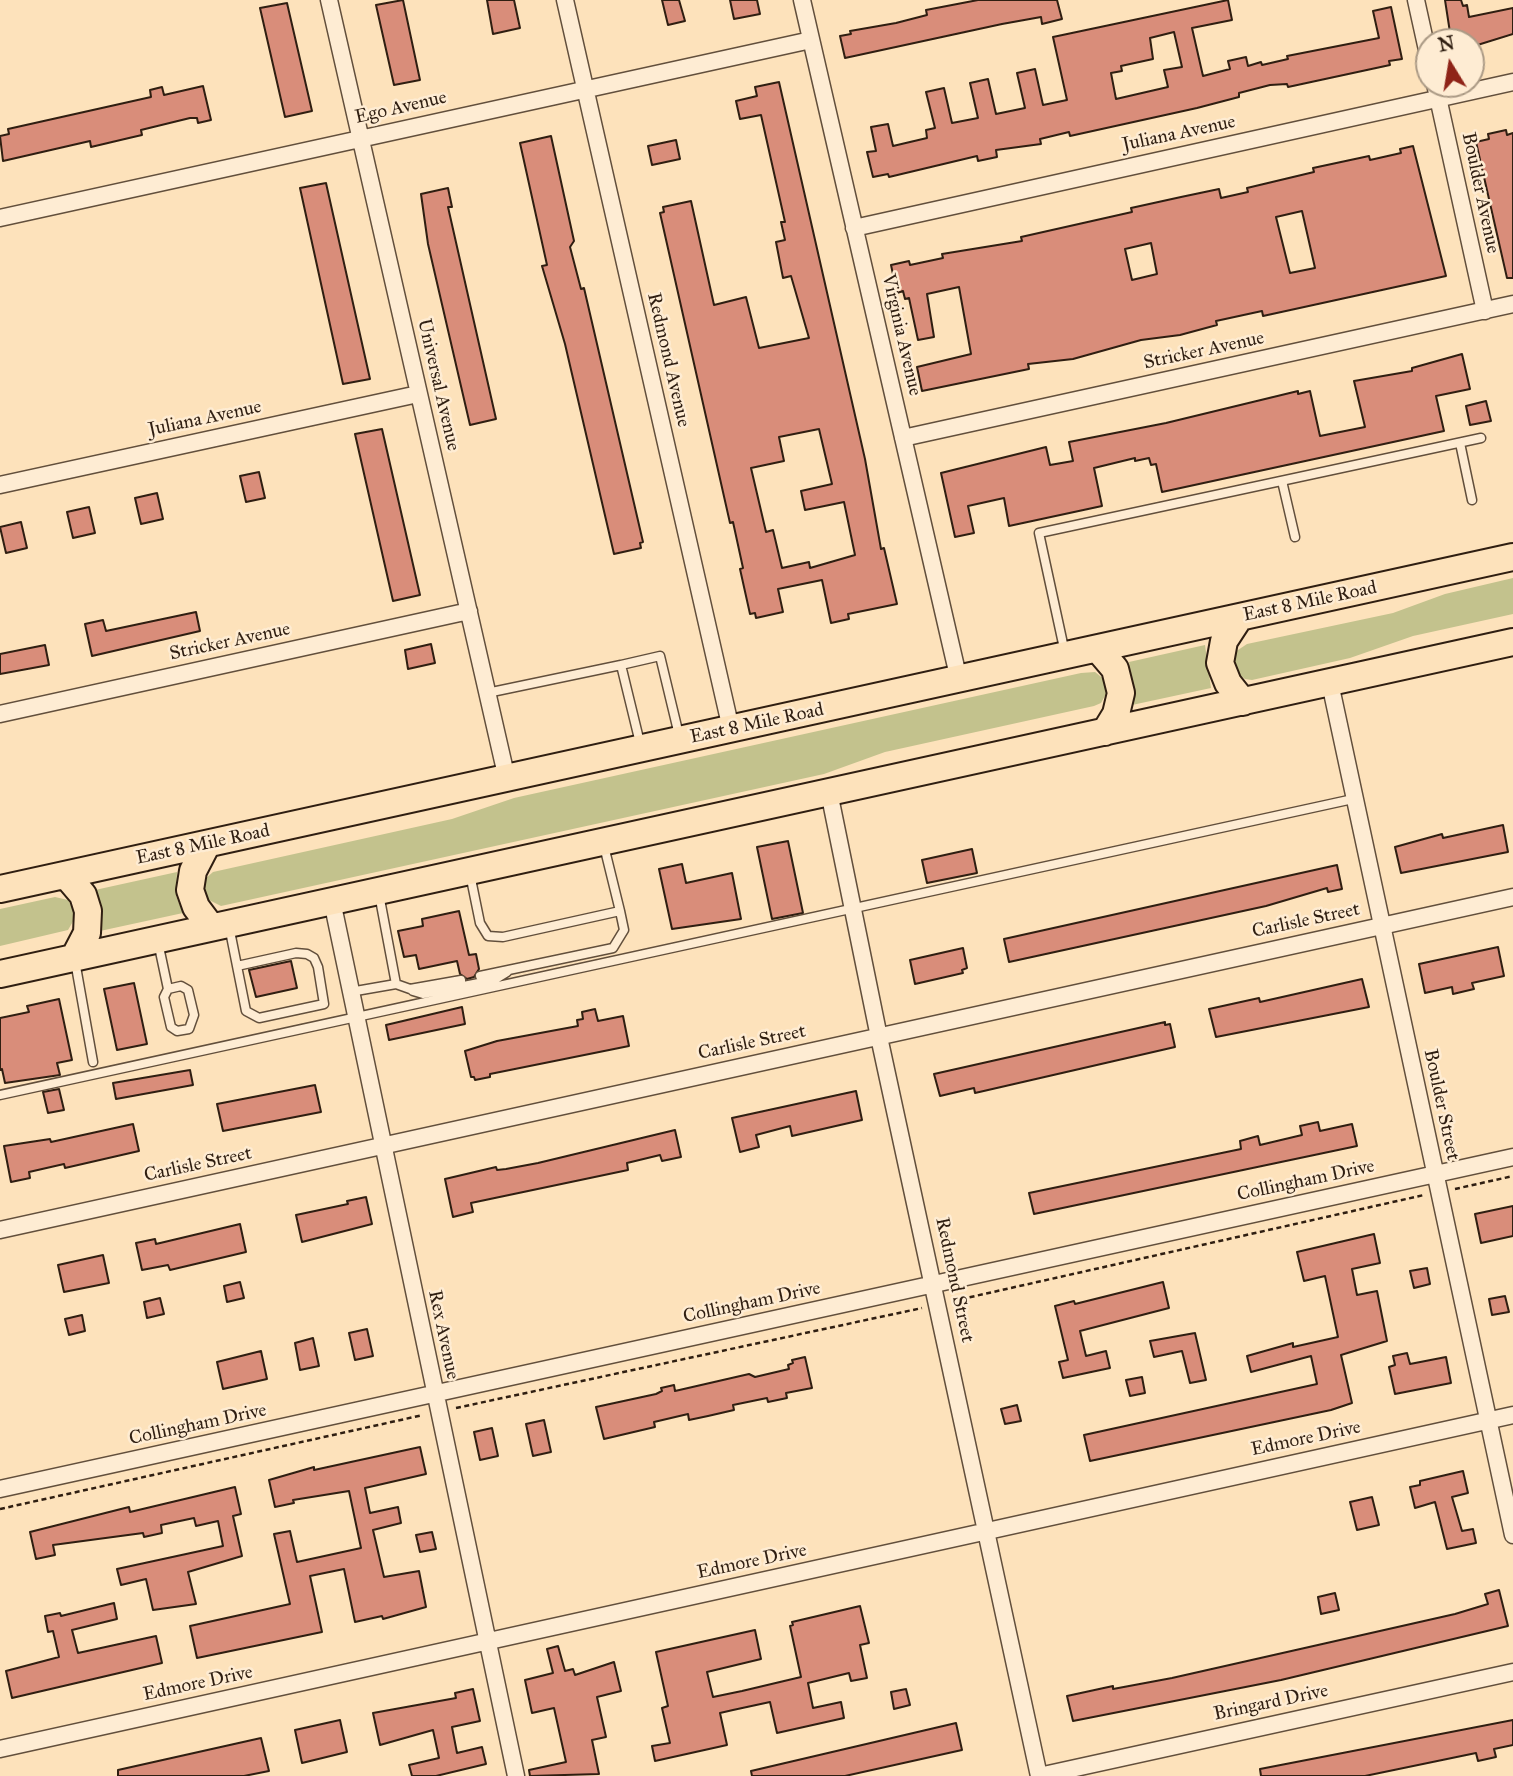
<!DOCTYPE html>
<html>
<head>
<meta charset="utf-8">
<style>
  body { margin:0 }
  #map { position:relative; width:1513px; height:1776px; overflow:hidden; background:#fde2bb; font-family:"IM FELL Great Primer",serif }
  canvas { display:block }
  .north { position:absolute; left:1415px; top:28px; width:70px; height:70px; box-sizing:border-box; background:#feecd3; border:2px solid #ab9a85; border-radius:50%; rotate:349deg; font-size:19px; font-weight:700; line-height:28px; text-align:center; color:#2f1e11 }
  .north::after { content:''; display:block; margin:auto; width:24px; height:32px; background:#8f2418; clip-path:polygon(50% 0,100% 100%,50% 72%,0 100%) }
</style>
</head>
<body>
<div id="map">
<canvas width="1513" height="1776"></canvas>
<div class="north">N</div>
</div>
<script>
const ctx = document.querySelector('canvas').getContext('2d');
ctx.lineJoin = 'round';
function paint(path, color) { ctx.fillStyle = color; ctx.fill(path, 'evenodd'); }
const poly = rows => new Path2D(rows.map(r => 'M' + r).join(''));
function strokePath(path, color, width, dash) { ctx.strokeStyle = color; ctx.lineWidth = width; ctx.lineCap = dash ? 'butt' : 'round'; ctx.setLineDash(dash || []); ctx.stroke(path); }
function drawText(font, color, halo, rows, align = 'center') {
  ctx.font = font + ' "IM FELL Great Primer",serif'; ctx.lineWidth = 5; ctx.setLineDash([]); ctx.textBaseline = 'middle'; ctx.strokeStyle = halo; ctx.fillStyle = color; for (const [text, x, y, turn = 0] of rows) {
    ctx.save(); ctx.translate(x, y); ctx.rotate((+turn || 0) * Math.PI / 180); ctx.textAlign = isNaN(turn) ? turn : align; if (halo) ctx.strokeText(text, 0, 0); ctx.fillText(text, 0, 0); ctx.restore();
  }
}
paint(poly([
  [1513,578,1513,614,1413,636,1350,658,1252,680,1245,679,1235,671,1235,652,1247,644,1393,613,1445,594],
  [1205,645,1211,688,1132,705,1134,690,1129,662],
  [1095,672,1105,680,1107,692,1101,703,1094,706,885,752,824,774,221,906,205,898,205,879,213,872,452,819,514,798,1081,673],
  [177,872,176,896,183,913,100,931,101,906,95,890],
  [55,897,68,900,75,912,75,918,68,930,0,946,0,909]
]), '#c3c28d');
const building = poly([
  [403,0,420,80,394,85,376,5,403,0],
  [487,0,514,0,520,28,493,34,487,0],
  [662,0,679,0,685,21,668,25,662,0],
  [730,0,757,0,760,14,734,19,730,0],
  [978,0,1057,0,1062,19,1042,24,1041,17,1002,24,845,58,840,36,851,34,850,31,896,23,927,15,926,10,978,0],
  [1228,0,1232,20,1192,28,1203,76,1230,69,1228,61,1246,57,1248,66,1261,62,1262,65,1288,59,1287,56,1379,38,1373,11,1391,7,1402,59,1389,61,1390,65,1288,87,1287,84,1270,85,1239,93,1239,97,1197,108,1070,136,1069,132,1040,139,1041,144,996,150,997,157,978,161,977,156,889,177,888,174,873,177,867,152,876,151,871,127,888,124,893,146,927,138,926,130,935,128,926,92,944,88,952,123,978,118,970,83,988,79,996,114,1025,108,1017,73,1035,69,1043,105,1067,100,1053,37,1228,0],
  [1174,32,1182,67,1164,70,1168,87,1116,99,1111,73,1122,71,1121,66,1153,59,1150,38,1174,32],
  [1445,0,1461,0,1463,6,1467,5,1469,17,1513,8,1513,34,1471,47,1471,42,1464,42,1463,36,1451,39,1445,0],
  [287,3,312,111,285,117,260,8,287,3],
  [779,82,865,459,881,549,884,548,897,604,848,614,849,619,831,623,822,580,778,589,783,612,756,618,755,613,750,614,740,569,743,568,733,522,730,523,660,213,664,212,663,207,691,201,714,305,746,297,759,348,809,338,791,276,783,278,776,242,785,240,781,222,785,222,761,115,740,119,736,101,757,96,755,87,779,82],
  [819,429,832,484,801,491,805,510,844,502,855,555,810,568,809,562,782,568,773,530,766,532,751,468,784,461,779,437,819,429],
  [203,86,211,120,198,123,197,118,190,118,141,130,142,135,129,138,91,147,90,141,3,161,0,136,9,134,8,129,151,97,150,90,162,87,164,95,203,86],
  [1506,130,1507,135,1513,133,1513,278,1507,278,1476,142,1489,139,1488,134,1506,130],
  [551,136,574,241,570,247,581,289,584,288,643,542,640,543,641,548,614,554,565,344,542,266,547,265,520,143,551,136],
  [676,140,680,159,652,165,648,146,676,140],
  [1413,146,1446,276,1263,316,1262,311,1216,321,1217,325,1180,335,1141,340,1073,359,1028,364,1029,369,922,391,917,367,971,354,959,287,927,294,934,337,918,340,909,298,905,299,903,291,897,293,891,265,909,261,910,265,943,258,942,254,1022,241,1021,237,1132,212,1131,208,1181,197,1219,189,1221,198,1248,192,1247,188,1314,172,1313,168,1369,156,1370,160,1401,153,1400,149,1413,146],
  [1302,211,1315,268,1290,273,1276,217,1302,211],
  [1151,243,1157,274,1132,280,1125,249,1151,243],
  [326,183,370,379,343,384,300,188,326,183],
  [448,188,452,207,448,207,496,419,470,425,428,244,421,194,448,188],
  [1462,354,1470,389,1436,396,1444,431,1162,492,1156,464,1151,465,1149,458,1135,461,1135,458,1094,468,1102,506,1009,526,1004,498,968,506,974,533,955,537,941,473,1046,447,1050,465,1073,461,1069,442,1166,423,1298,391,1298,394,1310,391,1320,436,1365,427,1354,381,1412,371,1412,368,1462,354],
  [1486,401,1491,421,1470,425,1466,406,1486,401],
  [382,429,420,595,393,601,355,434,382,429],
  [259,472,265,498,246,502,240,476,259,472],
  [157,493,163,519,141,524,135,498,157,493],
  [89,507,95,533,73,538,67,512,89,507],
  [21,522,27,548,6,553,0,527,21,522],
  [196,612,200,631,92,656,85,624,103,620,106,631,196,612],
  [431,644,435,663,408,669,405,650,431,644],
  [45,645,49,665,0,674,0,654,45,645],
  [1503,825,1508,852,1401,873,1395,847,1442,834,1443,838,1503,825],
  [788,841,803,913,772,919,757,847,788,841],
  [972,849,977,873,927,883,922,860,972,849],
  [682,864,686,883,732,873,741,919,672,929,659,869,682,864],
  [1337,865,1342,889,1328,892,1327,888,1266,906,1009,962,1004,939,1337,865],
  [459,911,469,955,476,954,479,969,474,977,467,979,460,974,457,961,419,969,416,955,404,957,398,931,423,926,422,919,459,911],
  [1498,947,1504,976,1472,983,1474,989,1453,994,1452,987,1425,993,1419,964,1498,947],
  [963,948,967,968,962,970,963,973,915,984,910,960,963,948],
  [291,961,297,988,256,997,249,970,291,961],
  [1362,979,1369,1007,1216,1037,1209,1009,1259,998,1260,1002,1362,979],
  [134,983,147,1044,117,1050,104,989,134,983],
  [59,999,72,1060,57,1063,60,1075,5,1083,2,1069,0,1070,0,1018,29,1012,27,1006,59,999],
  [462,1007,465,1024,389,1040,386,1025,462,1007],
  [595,1009,598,1021,623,1016,629,1046,490,1074,490,1077,475,1080,474,1077,471,1077,465,1051,497,1041,578,1026,577,1020,583,1019,582,1012,595,1009],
  [1165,1022,1165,1025,1170,1024,1175,1047,975,1093,974,1088,940,1096,934,1074,1165,1022],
  [190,1070,193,1085,116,1099,113,1083,190,1070],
  [315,1085,321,1112,223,1131,217,1104,315,1085],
  [59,1089,64,1110,48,1113,43,1092,59,1089],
  [856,1091,862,1120,792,1136,790,1126,756,1135,759,1147,740,1152,732,1118,856,1091],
  [1318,1122,1320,1131,1352,1124,1357,1146,1034,1214,1029,1193,1241,1149,1240,1141,1258,1136,1260,1145,1302,1135,1300,1126,1318,1122],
  [133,1124,139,1151,65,1168,64,1164,29,1172,30,1178,11,1182,4,1146,50,1139,51,1142,133,1124],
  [675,1130,681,1157,662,1161,660,1155,627,1163,628,1170,471,1203,473,1212,453,1217,445,1179,496,1167,497,1170,506,1169,538,1163,675,1130],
  [366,1197,372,1224,302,1242,296,1215,348,1204,347,1201,366,1197],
  [1513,1206,1513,1236,1481,1243,1475,1214,1513,1206],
  [240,1224,246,1252,170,1270,168,1265,142,1270,136,1243,155,1239,156,1244,240,1224],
  [1374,1234,1380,1263,1352,1269,1357,1295,1377,1291,1387,1341,1341,1355,1352,1403,1331,1410,1090,1461,1084,1435,1317,1384,1311,1356,1251,1372,1247,1356,1293,1343,1293,1347,1338,1337,1325,1276,1304,1281,1297,1252,1374,1234],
  [103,1255,109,1283,64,1292,58,1265,103,1255],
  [1427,1268,1430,1284,1414,1288,1410,1271,1427,1268],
  [240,1282,244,1298,227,1302,224,1286,240,1282],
  [1163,1282,1169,1308,1080,1331,1086,1356,1106,1351,1110,1368,1063,1378,1059,1362,1068,1360,1055,1306,1074,1301,1075,1304,1163,1282],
  [1505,1296,1509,1312,1492,1315,1489,1299,1505,1296],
  [160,1298,164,1314,147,1318,144,1302,160,1298],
  [82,1315,85,1331,69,1335,65,1319,82,1315],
  [367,1329,373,1356,355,1360,349,1333,367,1329],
  [1195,1333,1206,1380,1190,1383,1182,1351,1154,1357,1150,1341,1195,1333],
  [313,1338,319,1366,300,1370,295,1343,313,1338],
  [261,1351,267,1379,223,1389,217,1362,261,1351],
  [1407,1353,1410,1364,1446,1357,1451,1383,1395,1394,1389,1367,1395,1365,1393,1356,1407,1353],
  [805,1357,812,1388,786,1393,787,1398,768,1402,767,1398,733,1405,734,1410,708,1416,689,1420,688,1414,654,1422,655,1427,604,1439,596,1407,656,1394,662,1391,661,1388,674,1385,675,1391,749,1374,755,1377,789,1369,788,1365,793,1363,792,1360,805,1357],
  [1142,1377,1145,1393,1130,1396,1126,1380,1142,1377],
  [1017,1405,1021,1421,1005,1424,1001,1409,1017,1405],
  [544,1420,551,1452,533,1456,526,1424,544,1420],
  [492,1428,498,1456,480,1460,474,1432,492,1428],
  [420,1447,426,1474,365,1488,370,1513,398,1507,401,1523,373,1530,384,1577,419,1571,426,1607,383,1619,382,1616,355,1622,344,1569,310,1576,322,1632,197,1658,190,1626,290,1604,274,1534,290,1531,297,1562,361,1548,349,1491,293,1500,294,1503,275,1507,269,1480,314,1467,314,1470,420,1447],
  [1463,1471,1468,1493,1452,1497,1462,1531,1473,1529,1476,1543,1447,1549,1435,1502,1415,1508,1410,1487,1420,1485,1420,1481,1463,1471],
  [235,1487,241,1514,233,1516,242,1556,188,1572,196,1604,153,1610,146,1579,121,1585,117,1569,223,1546,218,1521,196,1526,194,1518,161,1525,162,1533,144,1537,143,1533,53,1545,55,1555,36,1559,30,1532,129,1507,130,1512,235,1487],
  [1372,1497,1379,1525,1357,1530,1350,1502,1372,1497],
  [432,1532,436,1549,420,1552,416,1535,432,1532],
  [1499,1590,1508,1626,1281,1680,1073,1721,1067,1696,1113,1686,1113,1689,1172,1678,1455,1614,1488,1604,1485,1594,1499,1590],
  [1335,1593,1339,1610,1321,1614,1318,1597,1335,1593],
  [114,1603,117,1619,72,1630,78,1653,156,1636,162,1663,12,1698,6,1671,59,1657,53,1631,48,1632,45,1616,60,1613,61,1616,114,1603],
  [860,1606,869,1643,860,1645,867,1678,851,1681,849,1673,808,1683,813,1708,841,1702,844,1718,777,1733,770,1702,733,1710,720,1713,727,1745,655,1761,652,1746,670,1743,662,1708,668,1706,656,1652,755,1630,761,1659,707,1672,713,1697,742,1691,801,1677,790,1626,793,1625,792,1622,860,1606],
  [558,1646,565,1671,573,1669,575,1675,614,1662,621,1691,597,1697,606,1737,592,1740,599,1774,530,1776,529,1770,566,1762,554,1708,532,1713,525,1680,553,1673,547,1649,558,1646],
  [473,1689,480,1721,452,1727,457,1753,482,1747,486,1764,436,1776,412,1776,409,1765,439,1758,433,1730,380,1745,373,1713,456,1698,455,1693,473,1689],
  [906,1689,910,1705,894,1709,891,1692,906,1689],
  [340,1720,347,1752,302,1763,295,1730,340,1720],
  [1513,1720,1513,1745,1494,1749,1496,1757,1478,1761,1476,1753,1365,1776,1261,1776,1260,1769,1513,1720],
  [956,1723,962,1750,845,1776,752,1776,751,1771,956,1723],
  [261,1738,269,1771,244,1776,118,1776,118,1770,261,1738]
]);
paint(building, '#d98d7a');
strokePath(building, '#2f1e11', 2);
const service = poly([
  [1460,443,1472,500],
  [1282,481,1295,537],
  [1065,653,1039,533,1481,438],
  [487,693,621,665],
  [640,743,621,665,660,656,679,735],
  [470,874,480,923,488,936,503,937,620,911,604,846],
  [379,894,396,984],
  [229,926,246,1011,259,1018,324,1004,318,967,314,958,307,954,296,953,237,966],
  [158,942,168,989,164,997,171,1027,177,1031,189,1029,194,1015,188,990,181,986,168,989],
  [75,961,93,1062],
  [480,976,613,948,624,930,620,911],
  [413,991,423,994,494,980,507,972],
  [350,992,396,984,410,989,461,980],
  [0,1095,1353,799]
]);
const minor = poly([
  [329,0,507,779],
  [565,0,731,729],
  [802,0,959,680],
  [1416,0,1429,59],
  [1435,84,1485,311],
  [0,218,811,40],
  [854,228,1513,82],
  [903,438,1513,304],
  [0,485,418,394],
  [1330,683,1513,1535],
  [0,714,469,611],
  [829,792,879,1037,1039,1776],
  [332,901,516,1776],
  [0,1230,1513,897],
  [0,1489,1513,1157],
  [0,1749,1513,1415],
  [1039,1776,1513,1672]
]);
const trunk = poly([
  [1239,618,1224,641,1220,663,1228,683,1243,702],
  [1098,649,1115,669,1121,693,1116,714,1105,732],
  [207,844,193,871,190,890,196,907,211,927],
  [66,875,83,895,88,911,87,933,74,958],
  [0,889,1513,557],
  [0,974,1513,642]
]);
strokePath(service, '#624f3c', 11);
strokePath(minor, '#624f3c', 19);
strokePath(trunk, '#2f1e11', 30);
strokePath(poly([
  [1455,1189,1513,1176],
  [953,1301,1424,1195],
  [456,1408,922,1308],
  [0,1509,423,1415]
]), '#2f1e11', 2.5, [5, 3.5]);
strokePath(service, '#feecd3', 8);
strokePath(minor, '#feecd3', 16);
strokePath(trunk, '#fde2bb', 26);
drawText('19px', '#2f1e11', '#feecd3', [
  ["Ego Avenue",401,108,-13],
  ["Juliana Avenue",1179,134,-12],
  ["Boulder Avenue",1480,193,78],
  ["Virginia Avenue",901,335,77],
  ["Stricker Avenue",1204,351,-12],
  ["Redmond Avenue",668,360,77],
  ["Universal Avenue",438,385,77],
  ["Juliana Avenue",205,419,-12],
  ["East 8 Mile Road",1310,602,-12],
  ["Stricker Avenue",230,642,-12],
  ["East 8 Mile Road",757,724,-12],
  ["East 8 Mile Road",203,845,-12],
  ["Carlisle Street",1306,921,-12],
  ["Carlisle Street",752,1043,-12],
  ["Boulder Street",1441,1105,78],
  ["Carlisle Street",198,1165,-12],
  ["Collingham Drive",1306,1181,-12],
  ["Redmond Street",954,1280,78],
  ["Collingham Drive",752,1303,-12],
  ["Rex Avenue",443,1335,78],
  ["Collingham Drive",198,1425,-12],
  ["Edmore Drive",1306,1439,-12],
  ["Edmore Drive",752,1562,-12],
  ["Edmore Drive",198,1684,-12],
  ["Bringard Drive",1271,1703,-12]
]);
</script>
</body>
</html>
